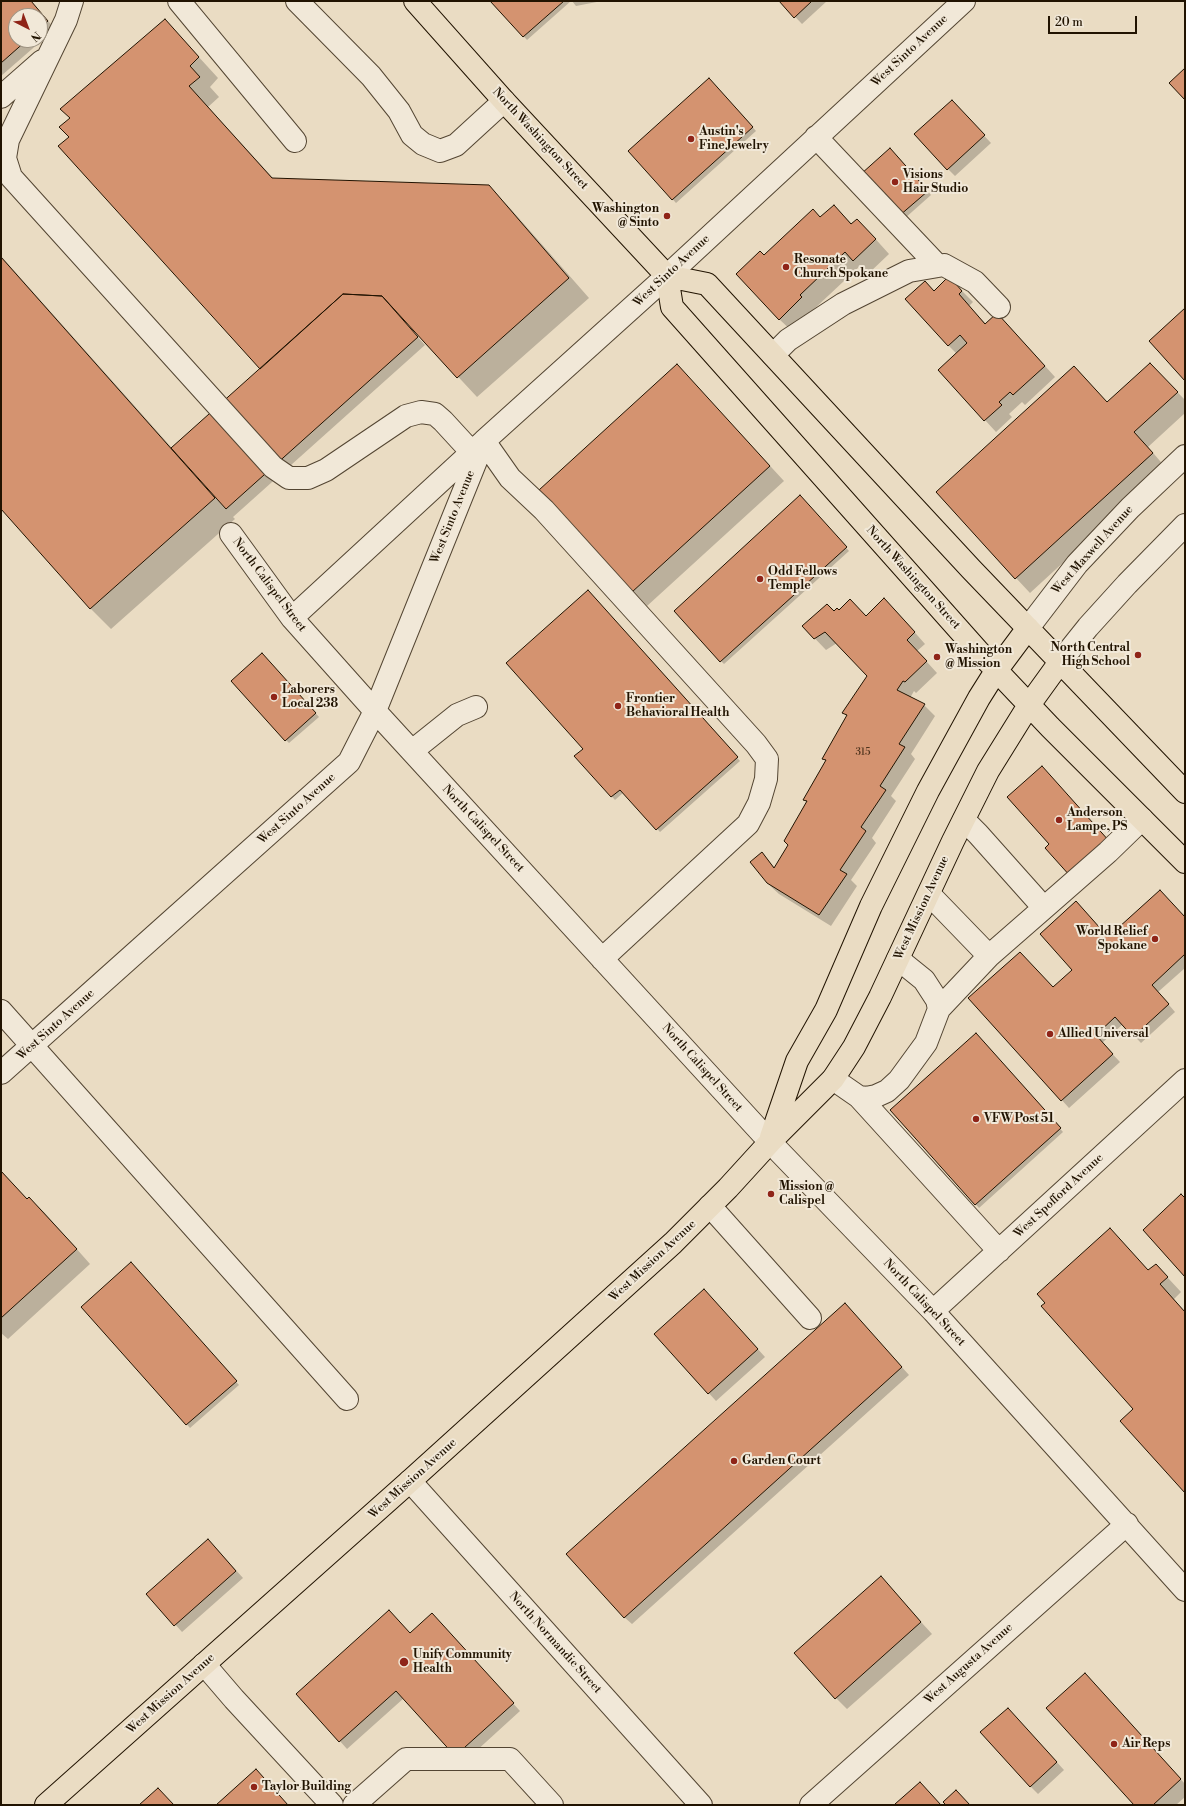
<!DOCTYPE html>
<html>
<head>
<meta charset="utf-8">
<style>
  body { margin:0 }
  #map { position:relative; width:1186px; height:1806px; overflow:hidden; background:#eadcc3; font-family:"Libre Bodoni",serif }
  canvas { display:block }
  .frame { position:absolute; inset:0; border:2px solid #211301; pointer-events:none }
  .north { position:absolute; left:8px; top:8px; width:40px; height:40px; box-sizing:border-box; background:#f1e8d8; border:1px solid #9e9382; border-radius:50%; rotate:138deg; font-size:11px; font-weight:700; line-height:16px; text-align:center; color:#211301 }
  .north::after { content:''; display:block; margin:auto; width:14px; height:18px; background:#8f2418; clip-path:polygon(50% 0,100% 100%,50% 72%,0 100%) }
  .scale { position:absolute; left:1048px; top:16px; width:89px; height:18px; box-sizing:border-box; border:2px solid #211301; border-top:0; padding-left:5px; font-size:12px; line-height:14px; white-space:nowrap; color:#211301; -webkit-text-stroke:3px #f1e8d8; paint-order:stroke }
</style>
</head>
<body>
<div id="map">
<canvas width="1186" height="1806"></canvas>
<div class="frame"></div>
<div class="north">N</div>
<div class="scale">20 m</div>
</div>
<script>
const ctx = document.querySelector('canvas').getContext('2d');
ctx.lineJoin = 'round';
function paint(path, color) { ctx.fillStyle = color; ctx.fill(path, 'evenodd'); }
const poly = rows => new Path2D(rows.map(r => 'M' + r).join(''));
function strokePath(path, color, width, dash) { ctx.strokeStyle = color; ctx.lineWidth = width; ctx.lineCap = dash ? 'butt' : 'round'; ctx.setLineDash(dash || []); ctx.stroke(path); }
function drawText(font, color, halo, rows, align = 'center') {
  ctx.font = font + ' "Libre Bodoni",serif'; ctx.lineWidth = 4; ctx.setLineDash([]); ctx.textBaseline = 'middle'; ctx.strokeStyle = halo; ctx.fillStyle = color; for (const [text, x, y, turn = 0] of rows) {
    ctx.save(); ctx.translate(x, y); ctx.rotate((+turn || 0) * Math.PI / 180); ctx.textAlign = isNaN(turn) ? turn : align; if (halo) ctx.strokeText(text, 0, 0); ctx.fillText(text, 0, 0); ctx.restore();
  }
}
paint(poly([
  [1,1,31,1,55,29,1,76],
  [16,16,40,16,40,40,16,40],
  [492,1,571,1,527,40],
  [572,1,602,1,576,6],
  [780,1,827,1,802,24],
  [165,20,218,78,210,87,219,97,208,107,274,179,488,186,509,207,589,298,477,397,408,323,407,325,425,345,233,517,235,519,111,629,91,609,1,508,1,256,172,448,261,369,70,137,71,118],
  [712,82,756,131,676,203,629,151],
  [959,109,991,143,955,176,948,169],
  [893,153,931,195,904,219],
  [834,206,852,224,871,234,889,254,868,274,860,266,813,310,816,312,794,333,779,319,820,218],
  [949,278,973,302,969,306,986,324,1008,325,1055,377,1025,405,1022,402,1009,414,1012,417,996,432,939,370,957,354,948,345,934,292],
  [1150,364,1185,400,1185,413,1148,447,1166,468,1030,593,1016,578,1108,403],
  [677,365,784,481,647,606,633,591],
  [803,500,849,551,724,664,721,661],
  [591,594,740,761,660,832,624,792,615,800,576,756,584,749],
  [895,610,925,644,917,651,937,673,916,693,914,691,910,698,924,705,935,716,911,754,915,759,891,796,896,801,872,838,876,843,851,880,857,886,831,926,779,894,767,883,762,853,775,868,789,845,807,803,804,799,826,761,823,758,847,717,844,713,869,675,837,643,826,650,803,626,834,612,839,611,866,617],
  [266,658,319,717,289,743,286,740],
  [1185,918,1185,968,1158,992,1175,1012,1141,1043,1123,1024,1102,1043,1120,1062,1069,1108,970,998,1053,988],
  [980,1038,1063,1132,979,1208,892,1110],
  [1,1171,28,1200,29,1198,44,1212,90,1264,8,1339,1,1333],
  [1110,1230,1149,1271,1156,1265,1181,1292,1174,1299,1185,1312,1185,1491,1135,1409],
  [134,1266,239,1385,190,1428,82,1307],
  [711,1297,765,1357,716,1401,655,1334],
  [852,1312,909,1375,632,1624,624,1617],
  [215,1547,243,1578,182,1632,148,1594],
  [891,1589,932,1634,847,1709,836,1698],
  [432,1614,520,1711,463,1763,404,1698,347,1749,298,1694,410,1634],
  [1085,1674,1185,1784,1185,1797,1176,1805,1135,1805],
  [1015,1716,1064,1770,1038,1794,1030,1786]
]), '#0003');
const building = poly([
  [1,1,31,1,48,21,40,28,40,16,16,16,16,40,27,40,1,63,1,1],
  [490,1,564,1,523,37,490,1],
  [779,1,812,1,794,18,779,1],
  [165,19,199,57,190,66,200,77,189,86,272,178,489,185,569,278,457,378,382,296,343,294,260,369,58,146,69,137,59,127,70,118,60,109,165,19],
  [1185,68,1185,100,1169,83,1185,68],
  [709,78,753,127,672,200,628,151,709,78],
  [952,100,985,135,947,170,914,134,952,100],
  [890,148,928,191,899,216,861,174,890,148],
  [834,205,851,224,857,219,876,239,853,261,845,252,800,295,802,297,779,320,736,274,760,251,764,255,813,209,820,217,834,205],
  [1,257,215,498,90,609,1,509,1,257],
  [949,276,962,291,959,294,985,324,997,313,1045,366,1013,395,1010,392,999,402,1002,405,984,421,938,370,967,343,960,335,948,346,905,299,925,281,934,291,949,276],
  [343,294,382,296,418,337,226,509,171,448,343,294],
  [1185,308,1185,381,1149,341,1185,308],
  [1150,363,1178,392,1134,432,1153,453,1015,579,936,492,1074,366,1107,402,1150,363],
  [677,364,770,466,632,592,539,490,677,364],
  [800,495,847,547,720,662,674,611,800,495],
  [588,590,738,757,656,830,620,790,611,797,574,756,583,749,506,663,588,590],
  [884,598,915,632,907,640,927,661,905,682,903,681,897,690,925,704,899,744,905,747,880,786,886,790,861,827,866,831,840,870,847,874,819,915,767,883,750,862,762,852,774,868,788,845,784,841,807,801,803,800,826,760,822,759,847,715,842,713,867,676,825,632,814,639,802,626,827,604,834,611,837,608,839,610,850,599,866,616,884,598],
  [262,653,316,713,285,741,231,681,262,653],
  [1042,766,1110,842,1071,877,1045,848,1049,844,1007,797,1042,766],
  [1160,890,1185,917,1185,954,1152,985,1169,1004,1133,1037,1115,1017,1096,1035,1113,1054,1061,1101,968,998,1020,952,1053,987,1072,970,1040,934,1076,901,1108,937,1160,890],
  [976,1033,1061,1128,975,1205,890,1110,976,1033],
  [1,1171,27,1199,29,1197,77,1249,1,1318,1,1171],
  [1181,1194,1185,1198,1185,1277,1143,1230,1181,1194],
  [1110,1228,1148,1270,1156,1264,1168,1277,1160,1284,1185,1312,1185,1493,1120,1421,1133,1409,1041,1306,1045,1303,1037,1294,1110,1228],
  [131,1262,237,1381,186,1425,81,1307,131,1262],
  [704,1289,758,1349,708,1394,654,1334,704,1289],
  [845,1303,902,1367,624,1618,566,1554,845,1303],
  [208,1539,236,1571,174,1626,146,1594,208,1539],
  [881,1576,921,1622,835,1699,794,1653,881,1576],
  [389,1610,410,1633,432,1613,514,1703,455,1756,396,1691,339,1742,296,1694,389,1610],
  [1085,1673,1181,1779,1153,1805,1134,1805,1046,1708,1085,1673],
  [1008,1708,1057,1762,1030,1787,980,1732,1008,1708],
  [256,1769,288,1805,216,1805,256,1769],
  [920,1782,941,1805,896,1805,895,1804,920,1782],
  [158,1788,174,1805,139,1805,158,1788],
  [956,1790,970,1805,946,1805,943,1802,956,1790]
]);
paint(building, '#d49370');
strokePath(building, '#211301', 1);
const minor = poly([
  [72,1,66,20,8,140,5,158,11,177,273,467,289,478,308,478,326,470,406,416,421,412,435,414,443,421,477,458],
  [179,1,295,141],
  [297,1,371,76,399,111,412,135,423,144,440,151,456,145,504,101],
  [1,97,42,61],
  [816,137,938,266],
  [773,355,788,340,843,304,909,271,944,265,975,282,999,307],
  [231,534,292,618,375,711,770,1142,933,1311,1185,1590],
  [292,618,484,441,510,478,544,510,756,744,767,759,766,779,759,803,748,824,602,959],
  [1028,628,1077,564,1130,508,1185,456],
  [1060,662,1088,627,1127,584,1185,525],
  [412,751,457,715,476,707],
  [964,820,978,834,1044,908,1108,852,1142,819],
  [929,894,989,956,1044,908],
  [939,1009,989,956],
  [1,1011,347,1399],
  [1,1073,349,762,375,711,484,441,667,276,964,1],
  [833,1079,859,1097,866,1098,876,1096,887,1091,899,1080,926,1043,939,1009,937,1000,924,980,898,959],
  [859,1097,999,1251],
  [710,1206,810,1318],
  [933,1311,1185,1080],
  [410,1481,701,1805],
  [204,1664,234,1699,332,1805],
  [354,1805,406,1759,510,1759,552,1805],
  [811,1805,1127,1524]
]);
const major = poly([
  [415,1,504,101,667,276,672,307,978,651,1050,727,1185,862],
  [667,276,707,284,971,569,1185,792],
  [771,1137,797,1061,826,1010,871,906,928,791,979,698,996,671,1028,628],
  [46,1805,410,1481,673,1243,728,1188,770,1142,833,1079,854,1047,880,997,953,841,988,771,1029,705,1060,662]
]);
strokePath(minor, '#534532', 24);
strokePath(major, '#211301', 24);
strokePath(minor, '#f1e8d8', 22);
strokePath(major, '#eadcc3', 22);
for (const [x, y, r, color] of [
  [691,139,4,"#8f2418"],
  [895,182,4,"#8f2418"],
  [667,216,4,"#8f2418"],
  [786,267,4,"#8f2418"],
  [760,579,4,"#8f2418"],
  [1138,655,4,"#8f2418"],
  [937,657,4,"#8f2418"],
  [274,697,4,"#8f2418"],
  [618,706,4,"#8f2418"],
  [1059,820,4,"#8f2418"],
  [1155,939,4,"#8f2418"],
  [1050,1034,4,"#8f2418"],
  [976,1119,4,"#8f2418"],
  [771,1194,4,"#8f2418"],
  [734,1461,4,"#8f2418"],
  [404,1662,5,"#8f2418"],
  [1114,1744,4,"#8f2418"],
  [254,1787,4,"#8f2418"]
]) { const dot = new Path2D(); dot.arc(x, y, r, 0, 2 * Math.PI); ctx.fillStyle = color; ctx.fill(dot); strokePath(dot, '#f1e8d8', 1.5); }
drawText('10px', '#4e331d', null, [
  ["315",863,753]
]);
drawText('12px', '#211301', '#f1e8d8', [
  ["West Sinto Avenue",910,51,-43],
  ["North Washington Street",540,139,47],
  ["West Sinto Avenue",672,271,-43],
  ["West Sinto Avenue",453,517,-68],
  ["West Maxwell Avenue",1093,550,-48],
  ["North Washington Street",913,578,48],
  ["North Calispel Street",269,585,53],
  ["West Sinto Avenue",297,809,-42],
  ["North Calispel Street",483,829,47],
  ["West Mission Avenue",922,908,-65],
  ["West Sinto Avenue",56,1025,-42],
  ["North Calispel Street",702,1068,48],
  ["West Spofford Avenue",1059,1196,-43],
  ["West Mission Avenue",653,1261,-43],
  ["North Calispel Street",924,1303,47],
  ["West Mission Avenue",413,1479,-42],
  ["North Normandie Street",555,1643,48],
  ["West Augusta Avenue",969,1664,-42],
  ["West Mission Avenue",171,1694,-42]
]);
drawText('bold 12px', '#211301', '#f1e8d8', [
  ["Austin's",699,132],
  ["Fine Jewelry",699,146],
  ["Visions",903,175],
  ["Hair Studio",903,189],
  ["Washington",659,209,"right"],
  ["@ Sinto",659,223,"right"],
  ["Resonate",794,260],
  ["Church Spokane",794,274],
  ["Odd Fellows",768,572],
  ["Temple",768,586],
  ["North Central",1130,648,"right"],
  ["High School",1130,662,"right"],
  ["Washington",945,650],
  ["@ Mission",945,664],
  ["Laborers",282,690],
  ["Local 238",282,704],
  ["Frontier",626,699],
  ["Behavioral Health",626,713],
  ["Anderson",1067,813],
  ["Lampe, PS",1067,827],
  ["World Relief",1147,932,"right"],
  ["Spokane",1147,946,"right"],
  ["Allied Universal",1058,1034],
  ["VFW Post 51",984,1119],
  ["Mission @",779,1187],
  ["Calispel",779,1201],
  ["Garden Court",742,1461],
  ["Unify Community",413,1655],
  ["Health",413,1669],
  ["Air Reps",1122,1744],
  ["Taylor Building",262,1787]
], 'left');
</script>
</body>
</html>
